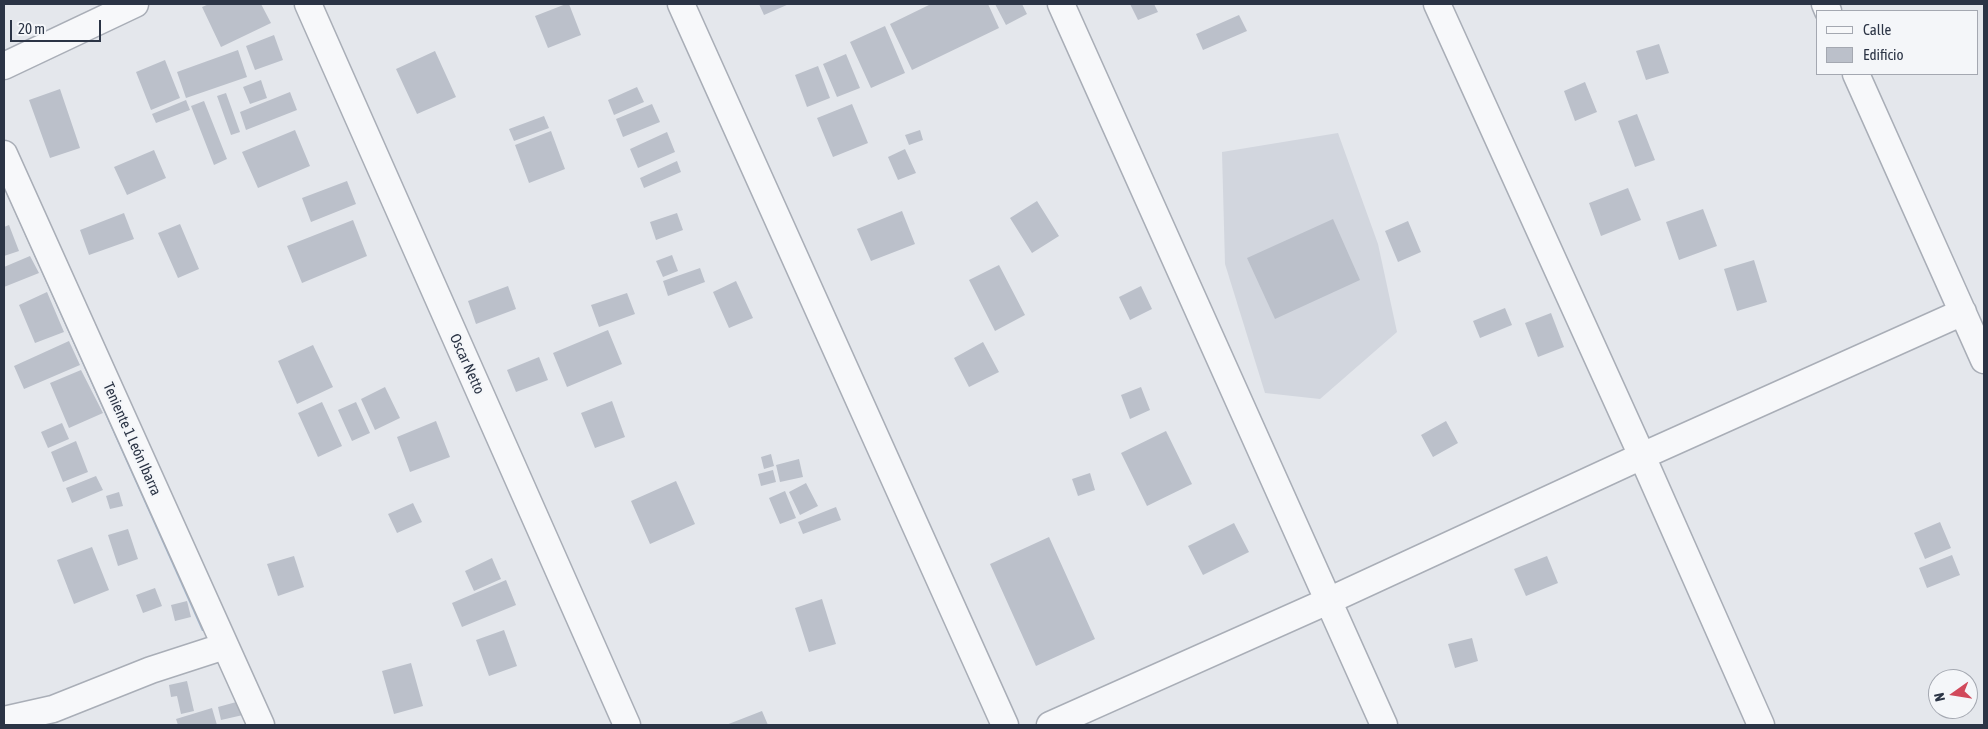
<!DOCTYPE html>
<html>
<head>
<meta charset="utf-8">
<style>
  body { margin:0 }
  #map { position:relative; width:1988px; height:729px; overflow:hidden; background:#e4e7ec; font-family:"Asap Condensed",sans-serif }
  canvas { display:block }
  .frame { position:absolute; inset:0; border:5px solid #2b3445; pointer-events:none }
  .legend { position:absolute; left:1816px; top:10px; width:162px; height:65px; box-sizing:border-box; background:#f4f6f9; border:1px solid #a4a8b1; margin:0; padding:6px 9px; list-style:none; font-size:15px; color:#2b3445 }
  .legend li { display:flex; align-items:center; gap:10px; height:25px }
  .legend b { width:25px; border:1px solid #a4a8b1 }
  .north { position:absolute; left:1928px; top:669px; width:50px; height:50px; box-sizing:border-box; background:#f4f6f9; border:1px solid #a4a8b1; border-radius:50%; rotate:257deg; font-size:14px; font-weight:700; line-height:20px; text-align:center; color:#2b3445 }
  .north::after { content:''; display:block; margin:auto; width:18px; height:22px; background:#d1495b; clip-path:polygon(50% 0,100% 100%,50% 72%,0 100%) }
  .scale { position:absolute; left:10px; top:20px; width:91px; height:22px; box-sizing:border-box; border:2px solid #2b3445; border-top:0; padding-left:6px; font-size:15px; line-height:18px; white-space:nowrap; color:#2b3445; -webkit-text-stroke:4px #f4f6f9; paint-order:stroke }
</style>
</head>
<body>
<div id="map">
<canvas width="1988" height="729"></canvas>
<div class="frame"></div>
<ul class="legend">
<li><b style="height:6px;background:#f7f8fa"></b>Calle</li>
<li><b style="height:14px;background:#bbc0ca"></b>Edificio</li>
</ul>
<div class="north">N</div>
<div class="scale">20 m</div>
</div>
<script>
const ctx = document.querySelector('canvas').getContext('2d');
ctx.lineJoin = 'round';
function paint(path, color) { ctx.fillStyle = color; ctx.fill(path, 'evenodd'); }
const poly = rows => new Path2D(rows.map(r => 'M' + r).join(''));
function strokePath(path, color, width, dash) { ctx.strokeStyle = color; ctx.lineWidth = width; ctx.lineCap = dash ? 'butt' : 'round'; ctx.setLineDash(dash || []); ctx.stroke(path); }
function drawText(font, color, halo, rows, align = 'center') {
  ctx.font = font + ' "Asap Condensed",sans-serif'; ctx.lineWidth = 4.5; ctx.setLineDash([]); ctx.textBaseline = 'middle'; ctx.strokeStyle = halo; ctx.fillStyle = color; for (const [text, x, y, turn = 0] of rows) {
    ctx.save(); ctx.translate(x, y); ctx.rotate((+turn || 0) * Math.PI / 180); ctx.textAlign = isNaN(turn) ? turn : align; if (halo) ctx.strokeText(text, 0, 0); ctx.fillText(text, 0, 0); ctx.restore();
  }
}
paint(poly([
  [1338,133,1378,244,1397,332,1320,399,1265,393,1225,264,1222,152]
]), '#d2d6de');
paint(poly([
  [4,183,204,631,202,631,4,188]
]), '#9fb4cc');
paint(poly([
  [209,4,261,4,271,23,221,47,202,7],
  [566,4,569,4,581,35,548,48,535,16],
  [759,4,789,4,764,15],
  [931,4,988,4,999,28,912,70,890,24],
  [995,4,1022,4,1027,14,1006,25],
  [1130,4,1154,4,1158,12,1138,20],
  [1239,15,1247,31,1203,50,1196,34],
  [885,26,905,73,871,88,850,42],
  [274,35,283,60,255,70,246,46],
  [1659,44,1669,73,1646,80,1636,51],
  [238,50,247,77,186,98,177,72],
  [435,51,456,97,417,114,396,69],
  [846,54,860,88,837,97,823,64],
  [165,60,180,98,151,110,136,72],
  [818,66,830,98,807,107,795,75],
  [261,80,267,98,250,104,243,87],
  [1585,82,1597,112,1575,121,1564,91],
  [637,87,644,102,614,115,608,100],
  [60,89,80,148,50,158,29,100],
  [290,92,297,110,246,130,240,112],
  [226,93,240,132,231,135,217,96],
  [186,100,190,110,156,123,152,114],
  [204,101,227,159,214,165,191,106],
  [652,104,660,122,623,137,616,119],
  [852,104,868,143,833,157,817,118],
  [1637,114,1655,160,1635,167,1618,121],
  [544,116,549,128,514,141,509,129],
  [295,130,310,166,258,188,242,152],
  [920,130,923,140,909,145,905,135],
  [551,131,565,169,529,183,515,145],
  [667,132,675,152,638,168,630,149],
  [905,149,916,173,898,180,888,157],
  [154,150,166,178,127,195,114,167],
  [677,161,681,172,644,188,640,178],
  [347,181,356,204,311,222,302,198],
  [1628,188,1641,220,1601,236,1589,203],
  [1037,201,1059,236,1032,253,1010,218],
  [1703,209,1717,246,1679,260,1666,222],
  [902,211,915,244,871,261,857,229],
  [124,213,134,239,89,255,80,230],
  [677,213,683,230,656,240,650,222],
  [1333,219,1360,280,1275,319,1247,258],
  [353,220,367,256,302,283,287,246],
  [1408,221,1421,252,1398,262,1385,231],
  [180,224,199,269,178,278,158,233],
  [9,225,19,251,4,256,4,227],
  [672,255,678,271,663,277,656,261],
  [30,256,39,273,4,287,4,267],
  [1754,260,1767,302,1737,311,1724,269],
  [999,265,1025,315,995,331,969,280],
  [700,268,705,282,668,296,663,281],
  [736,281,753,318,729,328,713,292],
  [508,286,516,309,476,324,468,301],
  [1141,286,1152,309,1130,320,1119,297],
  [47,292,64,332,35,343,19,305],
  [627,293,635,314,599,327,591,305],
  [1505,308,1512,325,1480,338,1473,321],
  [1551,313,1564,347,1538,357,1525,323],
  [608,330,622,364,567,387,553,353],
  [69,341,80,365,24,389,14,366],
  [983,342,999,372,969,387,954,358],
  [313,345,333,387,297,404,278,361],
  [539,357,548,380,516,392,507,370],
  [81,370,103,413,69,428,50,383],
  [385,387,400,418,375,430,361,399],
  [1141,387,1150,410,1130,419,1121,395],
  [612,401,625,437,595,448,581,413],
  [322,402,342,446,318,457,298,413],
  [356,402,370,433,352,441,338,410],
  [436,421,450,457,410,472,397,437],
  [1446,421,1458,443,1433,457,1421,435],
  [62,423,69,439,48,448,41,432],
  [1166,431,1192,484,1147,506,1121,453],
  [76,441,88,472,63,482,51,452],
  [771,454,774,466,764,469,761,457],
  [799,459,803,477,780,482,776,465],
  [773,470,776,482,761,486,758,474],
  [1090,473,1095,490,1078,496,1072,479],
  [96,476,103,490,72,503,66,488],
  [676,481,695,524,650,544,631,501],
  [806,483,818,506,800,515,789,492],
  [785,491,796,518,780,524,769,498],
  [119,492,123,506,110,509,106,496],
  [413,503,422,522,397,533,388,514],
  [836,507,841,520,803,534,798,522],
  [1940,522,1951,548,1925,559,1914,533],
  [1234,523,1249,552,1203,575,1188,546],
  [128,529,138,559,118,566,108,535],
  [1049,537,1095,639,1036,666,990,564],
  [92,547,109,590,74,604,57,560],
  [1952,555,1960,575,1927,588,1919,568],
  [294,556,304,587,278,596,267,564],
  [1547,556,1558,583,1526,596,1514,569],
  [492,558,501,579,474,591,465,571],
  [506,580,516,605,462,627,452,603],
  [155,588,162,606,143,613,136,595],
  [822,599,836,644,809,652,795,608],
  [187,601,191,617,175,621,171,605],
  [504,630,517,666,489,676,476,640],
  [1472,638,1478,661,1455,668,1448,644],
  [411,663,423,706,394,714,382,671],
  [187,681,194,711,181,714,177,696,171,697,169,685],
  [240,701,243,715,221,720,218,707],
  [212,708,217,725,178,725,176,719],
  [762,711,768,725,726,725]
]), '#bbc0ca');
const street = poly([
  [308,4,627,725],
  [681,4,1005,725],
  [1061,4,1384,725],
  [1437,4,1642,456,1761,725],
  [1825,4,1828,11],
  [4,66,135,4],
  [1856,74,1984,360],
  [4,154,261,725],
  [4,720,53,709,151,670,225,646],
  [1050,725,1328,601,1642,456,1963,312]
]);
strokePath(street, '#a9aeb7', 29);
strokePath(street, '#f7f8fa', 26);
drawText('15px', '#2b3445', '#f4f6f9', [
  ["Oscar Netto",467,364,66],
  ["Teniente 1 León Ibarra",132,439,66]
]);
</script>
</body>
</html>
